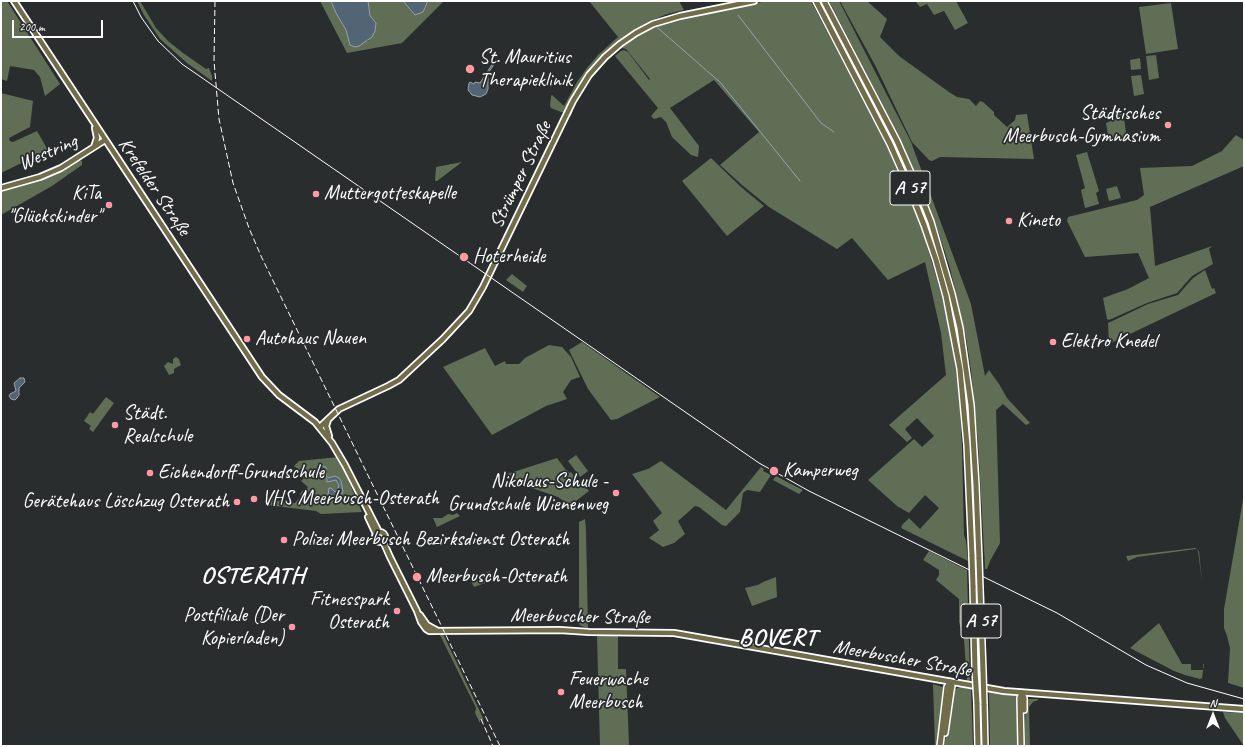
<!DOCTYPE html>
<html>
<head>
<meta charset="utf-8">
<style>
  body { margin:0 }
  #map { position:relative; width:1245px; height:747px; overflow:hidden; background:#2a2d2e; font-family:Caveat,sans-serif }
  canvas { display:block }
  .frame { position:absolute; inset:0; border:2px solid #fff; pointer-events:none }
  .north { position:absolute; left:1193px; top:695px; width:40px; height:40px; -webkit-text-stroke:3px #2a2d2e; paint-order:stroke; rotate:0deg; font-size:11px; font-weight:700; line-height:16px; text-align:center; color:#fff }
  .north::after { content:''; display:block; margin:auto; width:14px; height:18px; background:#fff; clip-path:polygon(50% 0,100% 100%,50% 72%,0 100%) }
  .scale { position:absolute; left:12px; top:20px; width:91px; height:18px; box-sizing:border-box; border:2px solid #fff; border-top:0; padding-left:5px; font-size:12px; line-height:14px; white-space:nowrap; color:#fff; -webkit-text-stroke:3px #2a2d2e; paint-order:stroke }
</style>
</head>
<body>
<div id="map">
<canvas width="1245" height="747"></canvas>
<div class="frame"></div>
<div class="north">N</div>
<div class="scale">200 m</div>
</div>
<script>
const ctx = document.querySelector('canvas').getContext('2d');
ctx.lineJoin = 'round';
function paint(path, color) { ctx.fillStyle = color; ctx.fill(path, 'evenodd'); }
const poly = rows => new Path2D(rows.map(r => 'M' + r).join(''));
function strokePath(path, color, width, dash) { ctx.strokeStyle = color; ctx.lineWidth = width; ctx.lineCap = dash ? 'butt' : 'round'; ctx.setLineDash(dash || []); ctx.stroke(path); }
function drawText(font, color, halo, rows, align = 'center') {
  ctx.font = font + ' Caveat,sans-serif'; ctx.lineWidth = 3.5; ctx.setLineDash([]); ctx.textBaseline = 'middle'; ctx.strokeStyle = halo; ctx.fillStyle = color; for (const [text, x, y, turn = 0] of rows) {
    ctx.save(); ctx.translate(x, y); ctx.rotate((+turn || 0) * Math.PI / 180); ctx.textAlign = isNaN(turn) ? turn : align; if (halo) ctx.strokeText(text, 0, 0); ctx.fillText(text, 0, 0); ctx.restore();
  }
}
paint(poly([
  [1,1,7,1,60,84,45,96,40,77,34,70,10,66,7,81,1,79],
  [137,1,140,1,156,28,168,41,183,53,206,69,209,68,212,76,212,81,187,63,160,39,144,15],
  [320,1,331,1,336,13,347,32,368,41,375,31,376,23,370,16,368,1,403,1,412,12,425,9,428,1,444,1,402,43,347,53],
  [589,1,679,1,684,10,667,14,648,22,619,40,620,41,590,71,580,85,566,111,565,108,564,112,561,112,551,108,550,106,551,96,552,95,564,106,577,82,587,68,598,55,618,37],
  [767,1,811,1,887,146,921,226,942,296,949,329,956,370,960,407,962,447,964,535,966,541,968,561,901,528,902,525,909,518,920,529,939,508,925,495,909,513,897,506,868,480,914,439,922,447,934,436,917,418,905,429,912,438,907,442,889,425,946,375,941,333,925,262,888,280,852,238,837,249,769,207,742,185,720,165,759,132,714,80,670,108,699,146,698,157,691,155,672,137,666,122,661,117,654,119,651,116,658,108,615,56,621,51,624,50,628,52,649,80,650,79,626,49,622,48,618,51,597,70,590,79,576,101,571,116,569,117,581,90,595,71,615,50,637,34,658,25,676,19],
  [829,1,839,1,911,142,971,304,985,376,989,370,999,384,1007,398,1030,423,1026,425,1003,404,996,410,1000,543,990,561,987,569,985,569,985,567,978,443,971,370,966,338,950,268,936,225,920,185,900,139],
  [840,1,867,1,887,19,880,37,899,56,949,92,957,97,969,99,976,106,980,101,983,102,994,112,994,115,1007,127,1015,120,1016,115,1027,114,1034,159,940,157,932,161,929,160,912,142,876,67],
  [915,1,956,1,968,23,955,30,944,11,934,15,927,4,920,7],
  [1171,3,1178,49,1146,54,1139,7],
  [1156,55,1159,78,1149,80,1146,56],
  [1140,58,1141,69,1131,70,1130,60],
  [1141,75,1144,94,1134,96,1131,76],
  [1,93,33,101,30,127,9,138,10,141,13,142,37,131,49,152,39,157,38,155,1,173],
  [1123,112,1127,139,1109,141,1106,123,1113,120,1120,113],
  [1236,135,1244,140,1244,166,1150,207,1155,266,1212,246,1209,249,1213,264,1192,276,1177,293,1147,303,1109,320,1107,319,1103,298,1128,289,1149,278,1138,253,1085,257,1067,221,1068,217,1137,200,1144,195,1140,168,1192,166,1222,151],
  [1087,152,1099,191,1096,193,1099,204,1085,208,1081,190,1085,188,1076,155],
  [711,158,741,187,764,206,727,236,682,181],
  [79,160,82,161,82,165,52,186,1,215,1,189,46,177],
  [462,162,437,181,435,181,436,167],
  [1117,186,1121,198,1109,201,1106,189],
  [1205,270,1212,289,1214,288,1216,293,1109,344,1108,323,1148,304,1178,295,1193,278],
  [512,274,527,286,523,292,506,280],
  [582,342,660,397,617,419,611,420,588,389,569,350],
  [549,345,562,347,571,357,580,377,571,380,563,392,567,399,546,406,492,435,443,367,485,348,495,366,505,361,506,364,519,364,525,358],
  [176,357,179,359,181,365,174,369,174,373,169,375,164,366,168,362,173,364,173,359],
  [106,397,114,403,93,432,89,429,91,426,84,421,90,412,93,414],
  [576,455,588,471,580,477,568,461],
  [338,457,362,512,321,514,316,511,267,505,272,496,278,501,291,503,295,503,301,496,300,494,303,490,305,491,308,487,301,481,304,478,300,475,302,472,294,466,299,461],
  [557,458,566,470,567,470,569,473,571,472,582,487,585,486,589,491,572,504,568,504,558,497,529,487,525,483,515,481,507,474],
  [661,461,726,510,761,467,764,469,763,471,771,475,760,492,747,490,743,493,740,512,726,526,722,525,699,507,695,506,678,521,685,534,674,543,663,547,649,538,659,530,653,521,662,513,632,474,648,469],
  [776,476,789,483,803,490,799,494,773,480],
  [1244,494,1244,688,1228,683,1230,648,1227,636,1224,628,1224,609],
  [457,513,460,516,437,527,433,518,442,518,448,514,453,515],
  [585,519,586,529,588,628,581,626,579,624,579,522],
  [1195,548,1199,551,1202,581,1198,551,1196,549,1137,557,1128,561,1126,556],
  [929,551,967,570,970,682,967,681,964,640,959,622,959,599,936,580,939,575,939,570,923,560],
  [490,571,493,578,495,577,496,579,474,587,471,581,473,582,480,578,480,576],
  [776,577,777,597,752,606,745,588,758,585,763,582],
  [1159,623,1182,664,1191,664,1191,670,1203,670,1203,664,1204,664,1202,678,1200,679,1185,675,1174,671,1130,648],
  [443,634,483,718,482,722,480,719,480,723,475,713,476,708,440,635],
  [597,636,618,636,618,669,626,669,629,746,600,746],
  [933,684,946,688,938,746,935,746],
  [960,687,971,689,973,746,944,746,954,690],
  [989,691,1014,695,1017,697,1019,703,1018,746,990,746],
  [1027,699,1038,699,1038,700,1033,702,1029,707,1030,746,1024,746,1026,701],
  [1223,712,1244,713,1244,746,1225,718]
]), '#606e56');
const water = poly([
  [331,1,368,1,370,16,376,23,375,31,372,37,359,46,355,47,350,45,346,30,336,13,331,1],
  [403,1,428,1,423,12,415,15,403,1],
  [493,63,493,66,488,73,488,89,486,94,480,97,472,95,468,90,469,83,470,82,474,84,475,82,480,83,493,63],
  [20,378,24,378,25,382,19,388,19,395,17,398,15,400,11,399,9,396,10,394,16,391,14,383,20,378],
  [322,466,326,467,326,475,328,478,335,476,339,478,341,481,343,492,338,498,333,500,328,495,329,488,331,488,335,492,338,490,339,485,336,480,327,482,327,479,319,472,319,468,322,466]
]);
paint(water, '#536575');
strokePath(water, '#98a3ac', 1);
strokePath(poly([
  [738,15,821,123,834,132],
  [658,28,706,70],
  [707,71,720,82,800,181]
]), '#98a3ac', 1);
const major = poly([
  [14,1,262,377,279,395,315,422,332,443,345,465,379,532],
  [94,147,97,138,95,128],
  [1,188,40,177,61,168,105,140],
  [328,420,326,426,329,436],
  [320,427,339,409,388,386,399,380,443,339,469,311,483,287,573,101,589,75,605,57,620,44,636,33,653,24,680,16,754,1],
  [368,517,376,534],
  '375 537a5 5 0 1 1 10 0a5 5 0 1 1-10 0Z',
  [383,541,390,557,417,611,421,622,426,629,429,631,560,630,589,632,674,633,1004,691,1244,709],
  [420,615,427,625,436,630]
]);
const highway = poly([
  [816,1,890,144,909,187,924,225,936,260,946,296,960,369,967,445,972,556],
  [824,1,897,141,916,184,931,222,952,294,960,328,971,405,976,485,979,559],
  [973,586,975,670],
  [980,589,983,671],
  [1022,693,1024,698,1024,710],
  [977,703,978,746],
  [984,704,985,746],
  [945,733,951,691,952,686,950,682],
  [940,746,947,687,950,682],
  [1021,746,1020,698,1022,693]
]);
strokePath(major, '#fff', 8);
strokePath(highway, '#fff', 8);
strokePath(major, '#716d4b', 4.5);
strokePath(highway, '#716d4b', 5);
strokePath(poly([
  [133,1,141,17,158,41,182,64,759,463,809,491,1057,613,1146,665,1187,683,1244,699]
]), '#fff', 1);
strokePath(poly([
  [215,1,214,61,219,119,233,183,249,228,261,256,500,746],
  [481,719,493,746]
]), '#fff', 1, [6, 3]);
const highwayBridge = poly([
  [972,556,973,586],
  [979,559,980,589],
  [975,670,977,703],
  [983,671,984,704]
]);
strokePath(highwayBridge, '#fff', 8, []);
strokePath(highwayBridge, '#716d4b', 5);
for (const [x, y, r, color] of [
  [470,69,5,"#ff9aa2"],
  [1168,125,4,"#ff9aa2"],
  [316,194,4,"#ff9aa2"],
  [109,205,4,"#ff9aa2"],
  [1009,221,4,"#ff9aa2"],
  [464,257,5,"#ff9aa2"],
  [247,339,4,"#ff9aa2"],
  [1053,342,4,"#ff9aa2"],
  [115,425,4,"#ff9aa2"],
  [774,471,5,"#ff9aa2"],
  [150,473,4,"#ff9aa2"],
  [616,493,4,"#ff9aa2"],
  [254,499,4,"#ff9aa2"],
  [237,502,4,"#ff9aa2"],
  [284,540,4,"#ff9aa2"],
  [417,577,5,"#ff9aa2"],
  [397,611,4,"#ff9aa2"],
  [292,627,4,"#ff9aa2"],
  [561,692,4,"#ff9aa2"]
]) { const dot = new Path2D(); dot.arc(x, y, r, 0, 2 * Math.PI); ctx.fillStyle = color; ctx.fill(dot); strokePath(dot, '#2a2d2e', 1.5); }
for (const [x, y, w] of [
  [910,188,40],
  [981,621,40]
]) { const box = new Path2D(); box.roundRect(x - w / 2, y - 17, w, 34, 3); ctx.fillStyle = '#2a2d2e'; ctx.fill(box); strokePath(box, '#fff', 1); }
drawText('bold 19px', '#fff', null, [
  ["A 57",910,188],
  ["A 57",981,621]
]);
drawText('20px', '#fff', '#2a2d2e', [
  ["St. Mauritius",479,58],
  ["Therapieklinik",479,81],
  ["Städtisches",1160,114,"right"],
  ["Meerbusch-Gymnasium",1160,137,"right"],
  ["KiTa",101,194,"right"],
  ["\"Glückskinder\"",101,217,"right"],
  ["Muttergotteskapelle",324,194],
  ["Kineto",1017,221],
  ["Hoterheide",473,257],
  ["Autohaus Nauen",255,339],
  ["Elektro Knedel",1061,342],
  ["Städt.",123,414],
  ["Realschule",123,437],
  ["Kamperweg",783,471],
  ["Eichendorff-Grundschule",158,473],
  ["Nikolaus-Schule -",608,482,"right"],
  ["Grundschule Wienenweg",608,505,"right"],
  ["VHS Meerbusch-Osterath",262,499],
  ["Gerätehaus Löschzug Osterath",229,502,"right"],
  ["Polizei Meerbusch Bezirksdienst Osterath",292,540],
  ["Meerbusch-Osterath",426,577],
  ["Fitnesspark",389,600,"right"],
  ["Osterath",389,623,"right"],
  ["Postfiliale (Der",284,616,"right"],
  ["Kopierladen)",284,639,"right"],
  ["Feuerwache",569,680],
  ["Meerbusch",569,703]
], 'left');
drawText('20px', '#fff', '#2a2d2e', [
  ["Westring",48,153,-24],
  ["Strümper Straße",521,175,-64],
  ["Krefelder Straße",154,187,56],
  ["Meerbuscher Straße",580,617,1],
  ["Meerbuscher Straße",902,659,10]
]);
ctx.letterSpacing = '1px';
drawText('bold 24px', '#fff', '#2a2d2e', [
  ["OSTERATH",253,577],
  ["BOVERT",778,639]
]);
ctx.letterSpacing = '0px';
</script>
</body>
</html>
